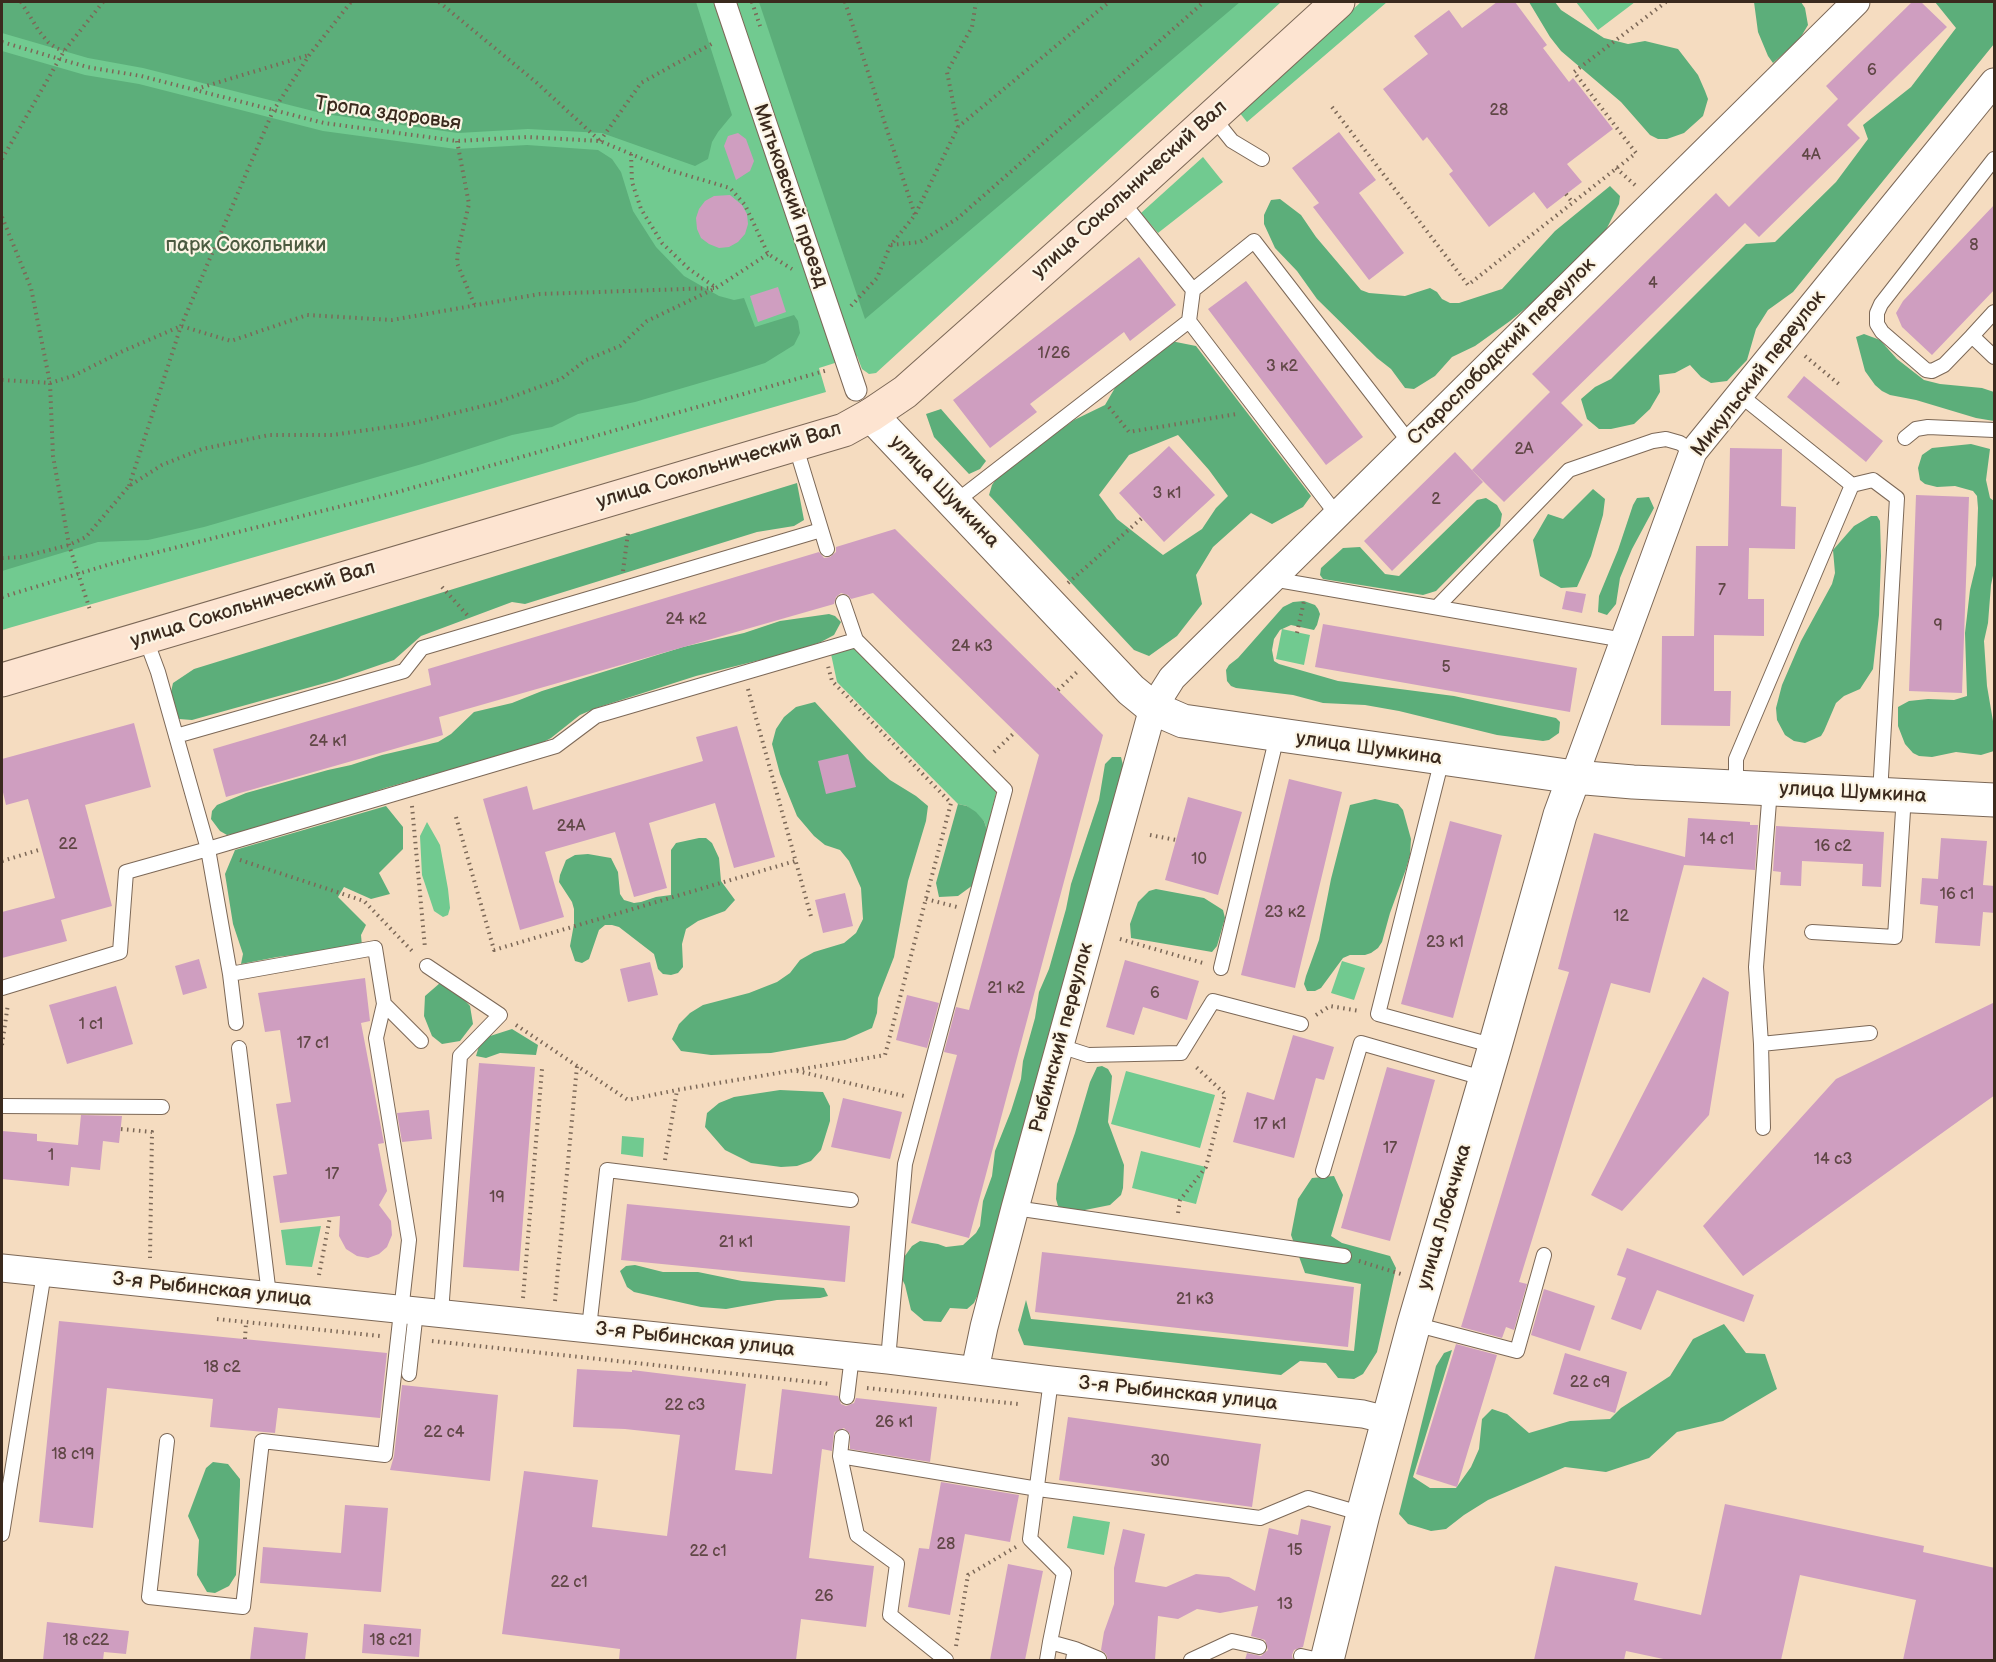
<!DOCTYPE html>
<html>
<head>
<meta charset="utf-8">
<style>
  body { margin:0 }
  #map { position:relative; width:1996px; height:1662px; overflow:hidden; background:#f5dcc0; font-family:"Balsamiq Sans",sans-serif }
  canvas { display:block }
  .frame { position:absolute; inset:0; border:3px solid #3b2a1e; pointer-events:none }
</style>
</head>
<body>
<div id="map">
<canvas width="1996" height="1662"></canvas>
<div class="frame"></div>
</div>
<script>
const ctx = document.querySelector('canvas').getContext('2d');
ctx.lineJoin = 'round';
function paint(path, color) { ctx.fillStyle = color; ctx.fill(path, 'evenodd'); }
const poly = rows => new Path2D(rows.map(r => 'M' + r).join(''));
function strokePath(path, color, width, dash) { ctx.strokeStyle = color; ctx.lineWidth = width; ctx.lineCap = dash ? 'butt' : 'round'; ctx.setLineDash(dash || []); ctx.stroke(path); }
function drawText(font, color, halo, rows, align = 'center') {
  ctx.font = font + ' "Balsamiq Sans",sans-serif'; ctx.lineWidth = 4.5; ctx.setLineDash([]); ctx.textBaseline = 'middle'; ctx.strokeStyle = halo; ctx.fillStyle = color; for (const [text, x, y, turn = 0] of rows) {
    ctx.save(); ctx.translate(x, y); ctx.rotate((+turn || 0) * Math.PI / 180); ctx.textAlign = isNaN(turn) ? turn : align; if (halo) ctx.strokeText(text, 0, 0); ctx.fillText(text, 0, 0); ctx.restore();
  }
}
paint(poly([
  [2,2,1281,2,876,373,869,374,862,369,857,356,819,368,826,392,2,630],
  [1361,2,1387,2,1247,122,1239,112],
  [1576,2,1635,2,1598,30],
  [1203,157,1223,182,1158,233,1141,213],
  [1282,629,1310,635,1304,665,1276,659],
  [856,647,997,789,987,830,984,821,967,806,958,804,837,682,831,654],
  [427,822,440,845,448,889,450,908,448,915,443,917,434,911,422,875,420,836],
  [1342,961,1365,968,1354,1000,1331,993],
  [1126,1071,1215,1095,1200,1148,1111,1124],
  [622,1136,644,1138,643,1157,621,1154],
  [1141,1151,1206,1167,1196,1204,1132,1188],
  [321,1226,312,1267,286,1265,281,1230],
  [1073,1516,1110,1522,1104,1555,1067,1548]
]), '#71ca90');
paint(poly([
  [2,2,696,2,732,115,718,132,712,142,708,159,695,166,602,133,528,129,458,133,325,114,143,68,88,58,2,33],
  [759,2,1240,2,865,319],
  [1529,2,1555,2,1561,10,1604,38,1628,44,1645,41,1678,49,1698,75,1705,91,1708,99,1703,116,1684,133,1667,139,1658,139,1650,135,1621,102,1561,51,1550,37],
  [1754,2,1801,2,1805,8,1808,25,1799,40,1773,63,1768,56,1758,32],
  [1935,2,1994,2,1994,44,1793,292,1768,310,1756,329,1747,360,1727,381,1711,383,1701,377,1690,365,1675,373,1659,375,1660,392,1650,409,1634,424,1611,429,1599,429,1587,419,1581,399,1595,387,1611,379,1746,244,1775,242,1836,182,1868,139,1863,125,1911,87,1956,28],
  [2,51,85,75,139,84,323,131,456,149,527,145,598,150,612,159,621,172,633,211,656,247,684,276,719,296,734,300,744,298,755,327,794,315,798,321,800,333,794,345,765,363,734,373,635,402,578,414,552,427,512,435,422,464,204,527,148,540,98,542,2,571],
  [1610,186,1620,196,1619,204,1604,234,1537,299,1510,321,1475,346,1452,357,1435,376,1414,389,1405,388,1391,369,1377,358,1317,299,1297,271,1275,248,1264,224,1264,215,1271,200,1280,199,1301,215,1316,237,1361,290,1369,293,1405,296,1430,288,1437,292,1442,299,1450,303,1459,303,1502,289,1555,231],
  [1864,334,1880,340,1897,359,1924,380,1940,384,1982,388,1994,392,1994,421,1976,418,1916,400,1890,395,1882,391,1875,385,1865,371,1856,337],
  [1171,341,1196,346,1311,496,1303,507,1272,524,1251,513,1213,547,1196,575,1202,604,1177,636,1149,656,1134,650,989,495,992,485,999,475,1074,420,1105,405,1119,381],
  [1178,435,1209,470,1228,496,1216,508,1202,529,1163,555,1117,519,1099,495,1129,455],
  [941,409,986,461,980,469,969,474,934,437,926,414],
  [1971,444,1990,449,1986,480,1990,498,1994,501,1994,571,1991,585,1988,623,1984,641,1987,686,1994,727,1994,751,1981,755,1956,752,1932,757,1919,756,1913,753,1905,744,1898,726,1898,707,1909,701,1928,699,1954,700,1967,696,1965,633,1970,590,1976,565,1978,508,1977,496,1973,491,1955,486,1937,487,1925,484,1920,480,1918,468,1922,455,1932,448],
  [797,483,804,520,794,526,757,532,525,604,512,602,421,636,394,660,336,680,192,720,179,719,173,708,170,696,173,683,194,669],
  [1593,489,1605,499,1603,515,1591,556,1577,587,1561,588,1540,576,1533,540,1548,514,1563,519],
  [1649,497,1654,508,1632,549,1620,578,1616,604,1607,615,1598,612,1599,596,1618,550,1633,505,1637,498],
  [1486,498,1497,505,1502,514,1500,526,1436,591,1423,595,1323,579,1320,575,1321,568,1343,548,1360,547,1385,574,1399,576,1477,500],
  [1871,516,1877,516,1880,521,1881,556,1879,615,1873,669,1860,689,1844,696,1836,703,1824,731,1821,736,1805,743,1794,741,1785,735,1777,720,1776,708,1782,685,1801,641,1832,584,1835,573,1833,550,1854,526],
  [1304,601,1315,605,1318,609,1320,614,1317,625,1314,630,1291,625,1280,630,1274,639,1272,650,1274,661,1279,664,1338,681,1454,696,1556,718,1560,722,1559,733,1549,740,1543,741,1497,735,1399,711,1365,705,1323,703,1293,695,1236,688,1231,686,1227,681,1226,670,1229,665,1238,658,1283,607,1293,602],
  [829,614,835,616,841,622,834,635,821,642,792,652,696,676,596,708,580,715,551,738,538,745,385,788,313,812,291,817,249,832,227,835,220,831,211,819,212,811,217,805,246,793,328,770,351,765,382,755,438,742,451,734,474,712,512,703,542,691,683,647,744,633,780,621],
  [815,702,867,759,890,780,916,796,928,806,926,821,908,881,894,957,878,998,877,1013,872,1028,845,1040,771,1053,711,1055,681,1051,672,1039,679,1024,690,1013,703,1005,749,993,777,982,790,973,800,960,814,952,844,943,856,933,863,919,861,888,849,861,840,850,825,845,814,836,797,816,780,774,772,744,776,729,784,717,796,707],
  [1112,757,1121,757,1123,765,981,1288,974,1303,967,1309,950,1308,941,1322,924,1321,911,1310,905,1285,901,1277,902,1260,912,1246,920,1241,938,1244,946,1247,963,1245,976,1233,980,1226,983,1201,992,1176,995,1151,1011,1111,1021,1079,1023,1061,1035,1018,1039,992,1049,969,1066,909,1071,884,1099,800,1105,764],
  [1375,799,1398,804,1403,810,1411,839,1410,855,1406,869,1390,913,1382,942,1378,948,1371,953,1365,955,1350,955,1343,958,1321,988,1315,991,1307,991,1304,984,1306,976,1319,940,1331,879,1350,805],
  [958,804,967,806,976,812,984,821,987,830,973,885,958,896,939,897,936,883],
  [386,806,403,827,403,849,379,873,390,894,371,899,344,887,338,897,366,925,361,935,362,946,277,957,241,964,243,954,233,924,225,874,235,850],
  [699,838,706,838,712,843,719,858,721,881,735,900,725,911,698,921,686,929,682,944,683,967,678,973,671,975,663,974,658,969,654,954,619,927,612,925,605,925,599,930,589,959,582,963,575,961,570,946,574,924,574,909,572,902,559,882,560,875,566,860,575,855,588,854,611,858,618,872,620,894,624,900,634,903,641,902,656,897,671,895,671,850,676,843],
  [1156,889,1204,898,1223,910,1225,918,1217,946,1212,952,1131,938,1130,924,1138,902,1149,891],
  [440,983,461,996,470,1006,473,1024,460,1041,442,1044,432,1036,424,1016,425,996],
  [512,1029,538,1045,536,1055,500,1053,486,1058,476,1056,479,1046,487,1037],
  [1102,1066,1108,1069,1112,1076,1108,1122,1124,1165,1123,1188,1121,1195,1110,1205,1080,1211,1065,1210,1058,1206,1056,1199,1057,1184,1075,1133,1090,1082,1097,1067],
  [780,1090,823,1092,830,1106,830,1121,821,1150,811,1161,797,1166,781,1167,751,1163,725,1150,705,1127,707,1113,719,1103,734,1097],
  [1334,1176,1343,1195,1331,1236,1342,1243,1390,1256,1396,1268,1377,1352,1363,1374,1354,1379,1338,1378,1326,1363,1300,1361,1281,1375,1024,1345,1018,1330,1026,1300,1031,1319,1354,1351,1361,1284,1305,1273,1291,1235,1298,1199,1312,1178],
  [635,1265,663,1272,698,1272,742,1281,815,1287,824,1288,828,1296,820,1298,777,1300,726,1309,701,1307,634,1292,627,1287,620,1271,626,1266],
  [1724,1324,1746,1353,1765,1354,1777,1389,1723,1421,1677,1432,1649,1458,1606,1472,1565,1467,1488,1500,1464,1515,1446,1529,1431,1531,1408,1524,1399,1514,1436,1366,1444,1353,1452,1350,1413,1477,1430,1488,1456,1488,1471,1467,1479,1449,1482,1419,1492,1409,1507,1414,1529,1433,1570,1421,1610,1419,1621,1408,1670,1376,1693,1339],
  [213,1462,228,1464,240,1479,240,1486,236,1575,229,1586,215,1593,207,1592,197,1575,199,1540,188,1516,206,1468]
]), '#5cae7a');
paint(poly([
  [1497,2,1515,2,1547,45,1543,48,1569,82,1573,78,1613,129,1567,164,1582,182,1547,209,1534,192,1489,227,1449,174,1453,171,1427,137,1423,141,1383,89,1428,54,1414,36,1449,10,1462,28],
  [1912,2,1921,2,1947,27,1847,125,1860,138,1759,237,1745,223,1561,403,1583,425,1504,502,1472,470,1550,392,1552,394,1532,374,1716,193,1729,207,1762,174,1838,99,1826,86],
  [1339,132,1376,180,1359,193,1404,253,1369,280,1313,207,1319,203,1292,168],
  [738,133,746,139,754,161,750,171,736,180,724,146,728,136],
  [730,195,742,205,747,214,748,224,745,234,738,242,729,247,719,248,709,244,701,238,697,229,696,218,699,209,705,201,714,196],
  [1995,204,1995,289,1932,355,1902,327,1896,313,1903,301],
  [1139,257,1176,305,1130,341,1124,332,1030,404,1037,412,990,448,953,400],
  [1246,281,1363,437,1326,465,1208,309],
  [778,287,786,312,758,322,750,296],
  [1804,376,1883,441,1866,462,1787,397],
  [1169,446,1215,495,1164,542,1119,493],
  [1730,448,1782,449,1781,506,1796,507,1795,549,1749,548,1748,599,1764,599,1764,636,1714,635,1714,691,1731,691,1730,726,1661,725,1662,636,1694,636,1696,546,1728,546],
  [1455,452,1483,482,1392,571,1364,541],
  [1916,495,1969,497,1962,693,1909,691],
  [895,529,1103,735,969,1238,911,1223,957,1055,944,1052,956,1007,969,1010,1039,755,873,593,851,599,848,595,841,593,836,597,834,604,439,717,443,735,226,797,213,749,431,685,428,669,819,552,824,558,830,557,836,552,836,547],
  [1566,591,1586,594,1582,613,1562,609],
  [1323,624,1577,668,1570,712,1315,667],
  [134,723,151,787,85,805,112,906,61,920,67,941,2,958,2,912,55,898,28,799,6,805,2,788,2,759],
  [737,726,775,857,734,868,715,803,649,823,667,888,634,897,615,832,545,852,564,917,520,930,483,799,527,786,533,810,703,761,696,737],
  [848,754,856,787,826,794,818,761],
  [1289,779,1342,792,1295,988,1241,975],
  [1188,797,1242,812,1218,895,1165,880],
  [1688,818,1750,822,1750,825,1758,825,1755,870,1684,865,1650,993,1611,983,1519,1282,1527,1284,1514,1330,1506,1327,1502,1338,1461,1327,1569,972,1558,969,1594,833,1685,857],
  [1450,821,1502,835,1453,1018,1401,1004],
  [1776,826,1884,832,1881,887,1862,886,1863,864,1802,861,1801,886,1780,885,1781,872,1773,871],
  [1941,838,1987,841,1983,885,1995,886,1995,913,1983,912,1980,946,1935,943,1938,906,1920,904,1922,878,1938,879],
  [845,893,853,926,823,933,815,900],
  [199,959,207,988,183,995,175,966],
  [1125,960,1199,981,1187,1020,1143,1007,1134,1035,1106,1027],
  [650,962,658,995,628,1002,620,969],
  [1703,977,1729,992,1709,1115,1622,1211,1591,1195],
  [365,978,370,1021,361,1023,384,1143,378,1144,387,1191,379,1205,391,1221,392,1235,387,1247,379,1254,368,1258,357,1256,346,1249,339,1236,340,1216,280,1223,273,1176,287,1174,276,1104,291,1102,280,1030,265,1032,258,993],
  [116,986,133,1044,67,1064,49,1005],
  [907,995,939,1003,927,1048,896,1040],
  [1995,1002,1995,1095,1743,1276,1703,1226,1836,1079],
  [1293,1035,1334,1047,1324,1080,1316,1078,1294,1158,1233,1142,1247,1092,1274,1100],
  [479,1063,535,1067,519,1271,463,1267],
  [1387,1067,1435,1080,1390,1241,1341,1228],
  [843,1098,902,1112,890,1159,831,1147],
  [429,1110,432,1139,402,1142,397,1113],
  [81,1115,122,1116,119,1143,103,1141,100,1170,71,1167,69,1186,2,1179,2,1131,37,1134,37,1141,78,1145],
  [627,1204,850,1226,845,1282,621,1260],
  [1627,1248,1754,1295,1744,1322,1657,1290,1641,1330,1611,1319,1626,1278,1617,1275],
  [1042,1252,1354,1287,1348,1347,1035,1312],
  [1544,1289,1595,1306,1580,1351,1531,1335],
  [59,1321,387,1353,380,1418,278,1408,275,1433,210,1427,213,1399,107,1388,93,1528,39,1522],
  [1456,1344,1497,1355,1457,1487,1416,1474],
  [1565,1353,1627,1372,1615,1413,1553,1394],
  [577,1369,632,1372,632,1370,746,1384,735,1470,772,1474,782,1389,838,1396,841,1404,846,1406,854,1403,856,1398,937,1407,930,1462,850,1449,850,1434,844,1428,834,1432,832,1451,822,1449,809,1558,874,1566,866,1627,801,1619,796,1660,619,1660,620,1649,502,1634,524,1471,598,1480,592,1527,667,1536,680,1435,625,1429,573,1427],
  [402,1385,498,1395,490,1481,390,1470,394,1456],
  [1068,1417,1261,1444,1252,1507,1059,1480],
  [941,1482,1019,1495,1010,1542,965,1534,950,1615,908,1607,919,1548,929,1549],
  [1725,1504,1924,1546,1923,1552,1995,1568,1995,1660,1903,1660,1916,1600,1800,1575,1781,1660,1668,1660,1626,1651,1624,1660,1534,1660,1555,1566,1638,1583,1634,1600,1701,1615],
  [345,1505,388,1508,381,1592,260,1583,263,1547,341,1553],
  [1301,1519,1331,1526,1303,1647,1294,1650,1292,1655,1293,1660,1245,1660,1247,1653,1261,1656,1268,1650,1265,1640,1251,1636,1258,1606,1220,1613,1197,1609,1178,1619,1158,1616,1155,1660,1108,1660,1106,1654,1101,1650,1104,1632,1114,1604,1114,1568,1123,1529,1145,1534,1135,1582,1166,1587,1196,1574,1229,1577,1255,1591,1269,1528,1298,1535],
  [1008,1564,1043,1571,1025,1660,990,1660],
  [47,1622,129,1631,126,1654,104,1652,103,1660,43,1660],
  [364,1624,421,1629,419,1657,362,1653],
  [254,1627,308,1633,305,1660,250,1660]
]), '#cf9ec0');
const service = poly([
  [1212,116,1232,141,1262,159],
  [1121,200,1193,290,1189,321,1337,515],
  [1193,290,1254,241,1410,443],
  [1994,312,1972,336,1994,357],
  [1972,336,1944,365,1932,371,1926,370,1882,332,1877,324,1877,313,1881,304,1994,159],
  [1740,395,1852,485,1873,480,1897,498,1880,794],
  [1905,438,1916,429,1928,427,1994,430],
  [795,444,827,549],
  [954,503,1189,321],
  [1272,579,1624,640],
  [843,602,856,640,1005,790,905,1164,888,1360],
  [1437,607,1569,470,1653,441,1666,439,1680,443,1693,452],
  [145,637,158,672,208,849,556,746,596,716,856,640],
  [176,736,404,671,422,648,821,530],
  [1442,759,1378,1014,1495,1046],
  [1736,788,1736,759,1852,485],
  [1812,932,1895,937,1904,795],
  [427,966,500,1015,460,1056,441,1313],
  [1221,968,1277,736],
  [2,988,120,952,126,872,208,849,230,974],
  [236,1023,230,974,375,948,384,1004,421,1041],
  [1761,1044,1870,1033],
  [1060,1046,1088,1055,1181,1053,1213,1001,1301,1024],
  [239,1048,269,1295],
  [2,1106,162,1107],
  [1763,1128,1761,1044,1756,967,1770,789],
  [1323,1171,1361,1043,1486,1079],
  [1015,1208,1344,1256],
  [1414,1324,1517,1351,1544,1255],
  [589,1328,607,1170,851,1200],
  [409,1374,416,1311],
  [1051,1380,1030,1539,1064,1573,1050,1642,1075,1649,1073,1660],
  [847,1397,852,1356],
  [842,1437,840,1456,857,1535,897,1564,890,1615,946,1660],
  [167,1441,149,1597,243,1607,262,1441,385,1455,409,1240,376,1038,384,1004],
  [840,1456,1038,1489,1260,1518,1308,1498,1363,1514],
  [2,1534,44,1273],
  [1075,1649,1099,1659],
  [1301,1656,1319,1660],
  [1047,1660,1050,1642],
  [1191,1660,1232,1641,1259,1647]
]);
const pedestrian = poly([
  [725,2,856,390]
]);
const minor = poly([
  [1574,777,1693,452,1994,82],
  [2,1268,888,1360,1051,1380,1363,1414,1387,1420],
  [975,1370,984,1327,1015,1208,1153,708,1172,678,1856,2]
]);
const tertiary = poly([
  [871,415,1131,690,1153,708,1183,721,1574,777,1633,782,1994,800],
  [1327,1660,1363,1514,1414,1324,1495,1046,1560,815,1574,777]
]);
const secondary = poly([
  [2,680,844,430,871,415,905,392,1121,200,1338,2]
]);
strokePath(service, '#7c6857', 16);
strokePath(pedestrian, '#7c6857', 23);
strokePath(minor, '#7c6857', 29);
strokePath(tertiary, '#7c6857', 35);
strokePath(secondary, '#7c6857', 35);
strokePath(poly([
  [21,2,39,31,48,42,56,48,64,51],
  [439,2,537,83,599,140],
  [752,2,761,29],
  [845,2,915,215],
  [2,42,87,67,141,76,324,123,457,141,527,137,600,141,669,170,730,188,745,205,768,254,792,269],
  [196,89,309,55],
  [1332,107,1468,285,1636,153,1574,72,1666,2],
  [958,127,947,72,972,27,976,2],
  [457,141,469,204,458,250,457,263,475,306],
  [600,141,641,83,715,42],
  [631,154,632,182,641,209,662,243,689,269,715,287],
  [2,159,64,51,103,2],
  [1616,168,1636,186],
  [1566,194,1572,202],
  [2,217,31,288,50,383,53,456,69,545,90,610],
  [891,245,920,242,958,218,1204,2],
  [851,306,877,278,890,246,915,215,958,127,1109,2],
  [1805,356,1840,385],
  [2,380,50,383,73,376,123,351,181,326,231,341,307,315,392,320,540,294,714,288],
  [1109,407,1129,432,1237,414],
  [129,486,181,326,273,111,310,54,351,2],
  [2,558,22,557,69,545,86,537,129,486,162,465,202,449,269,435,332,435,410,424,495,403,561,379,586,360,620,346,647,321,716,288,768,254],
  [623,571,628,533],
  [1068,583,1142,518],
  [442,587,469,617],
  [2,597,114,563,394,493,828,370],
  [1297,633,1304,601],
  [748,689,812,920],
  [1058,690,1077,672],
  [994,752,1015,732],
  [412,806,425,948],
  [456,817,494,950,795,861],
  [1150,835,1176,840],
  [240,860,364,901,414,953],
  [2,861,42,849],
  [926,899,957,907],
  [1120,939,1203,963],
  [1316,1015,1330,1006,1360,1011],
  [516,1025,628,1100,677,1090,885,1055,951,803,832,681,828,666],
  [2,1045,8,1004],
  [797,1071,904,1096],
  [121,1129,152,1132,150,1258],
  [665,1160,677,1090],
  [1178,1213,1180,1200,1206,1167,1225,1094,1194,1065],
  [1359,1261,1401,1274],
  [319,1275,330,1217],
  [523,1298,542,1069],
  [555,1301,577,1066],
  [217,1319,380,1336],
  [245,1339,246,1322],
  [432,1341,830,1384],
  [867,1388,1018,1404],
  [956,1646,968,1575,1016,1547]
]), '#7c6857', 4, [1.5, 4.5]);
strokePath(service, '#fff', 14);
strokePath(pedestrian, '#fff', 21);
strokePath(minor, '#fff', 27);
strokePath(tertiary, '#fff', 33);
strokePath(secondary, '#fde4d1', 33);
drawText('16px', '#604746', null, [
  ["6",1872,71],
  ["28",1499,111],
  ["4А",1811,156],
  ["8",1974,246],
  ["4",1653,284],
  ["1/26",1054,354],
  ["3 к2",1282,367],
  ["2А",1524,450],
  ["3 к1",1167,494],
  ["2",1436,500],
  ["7",1722,591],
  ["24 к2",686,620],
  ["9",1938,626],
  ["24 к3",972,647],
  ["5",1446,668],
  ["24 к1",328,742],
  ["24А",571,827],
  ["14 с1",1717,840],
  ["22",68,845],
  ["16 с2",1833,847],
  ["10",1199,860],
  ["16 с1",1957,895],
  ["23 к2",1285,913],
  ["12",1621,917],
  ["23 к1",1445,943],
  ["21 к2",1006,989],
  ["6",1155,994],
  ["1 с1",91,1025],
  ["17 с1",313,1044],
  ["17 к1",1270,1125],
  ["17",1390,1149],
  ["1",51,1156],
  ["14 c3",1833,1160],
  ["17",332,1175],
  ["19",497,1198],
  ["21 к1",736,1243],
  ["21 к3",1195,1300],
  ["18 с2",222,1368],
  ["22 с9",1590,1383],
  ["22 с3",685,1406],
  ["26 к1",894,1423],
  ["22 с4",444,1433],
  ["18 с19",73,1455],
  ["30",1160,1462],
  ["28",946,1545],
  ["15",1295,1551],
  ["22 с1",708,1552],
  ["22 с1",569,1583],
  ["26",824,1597],
  ["13",1285,1605],
  ["18 с22",86,1641],
  ["18 с21",391,1641]
]);
drawText('20px', '#3b2a1e', '#fcf5e5', [
  ["Тропа здоровья",388,114,8],
  ["улица Сокольнический Вал",1130,190,-42],
  ["Митьковский проезд",790,196,71],
  ["Старослободский переулок",1502,352,-45],
  ["Микульский переулок",1759,374,-52],
  ["улица Сокольнический Вал",719,466,-17],
  ["улица Шумкина",944,492,46],
  ["улица Сокольнический Вал",253,605,-17],
  ["улица Шумкина",1369,749,8],
  ["улица Шумкина",1853,793,3],
  ["Рыбинский переулок",1062,1038,-75],
  ["улица Лобачика",1445,1217,-74],
  ["3-я Рыбинская улица",212,1290,6],
  ["3-я Рыбинская улица",695,1340,6],
  ["3-я Рыбинская улица",1178,1394,6]
]);
drawText('20px', '#4b5a40', '#fcf5e5', [
  ["парк Сокольники",246,246]
]);
</script>
</body>
</html>
